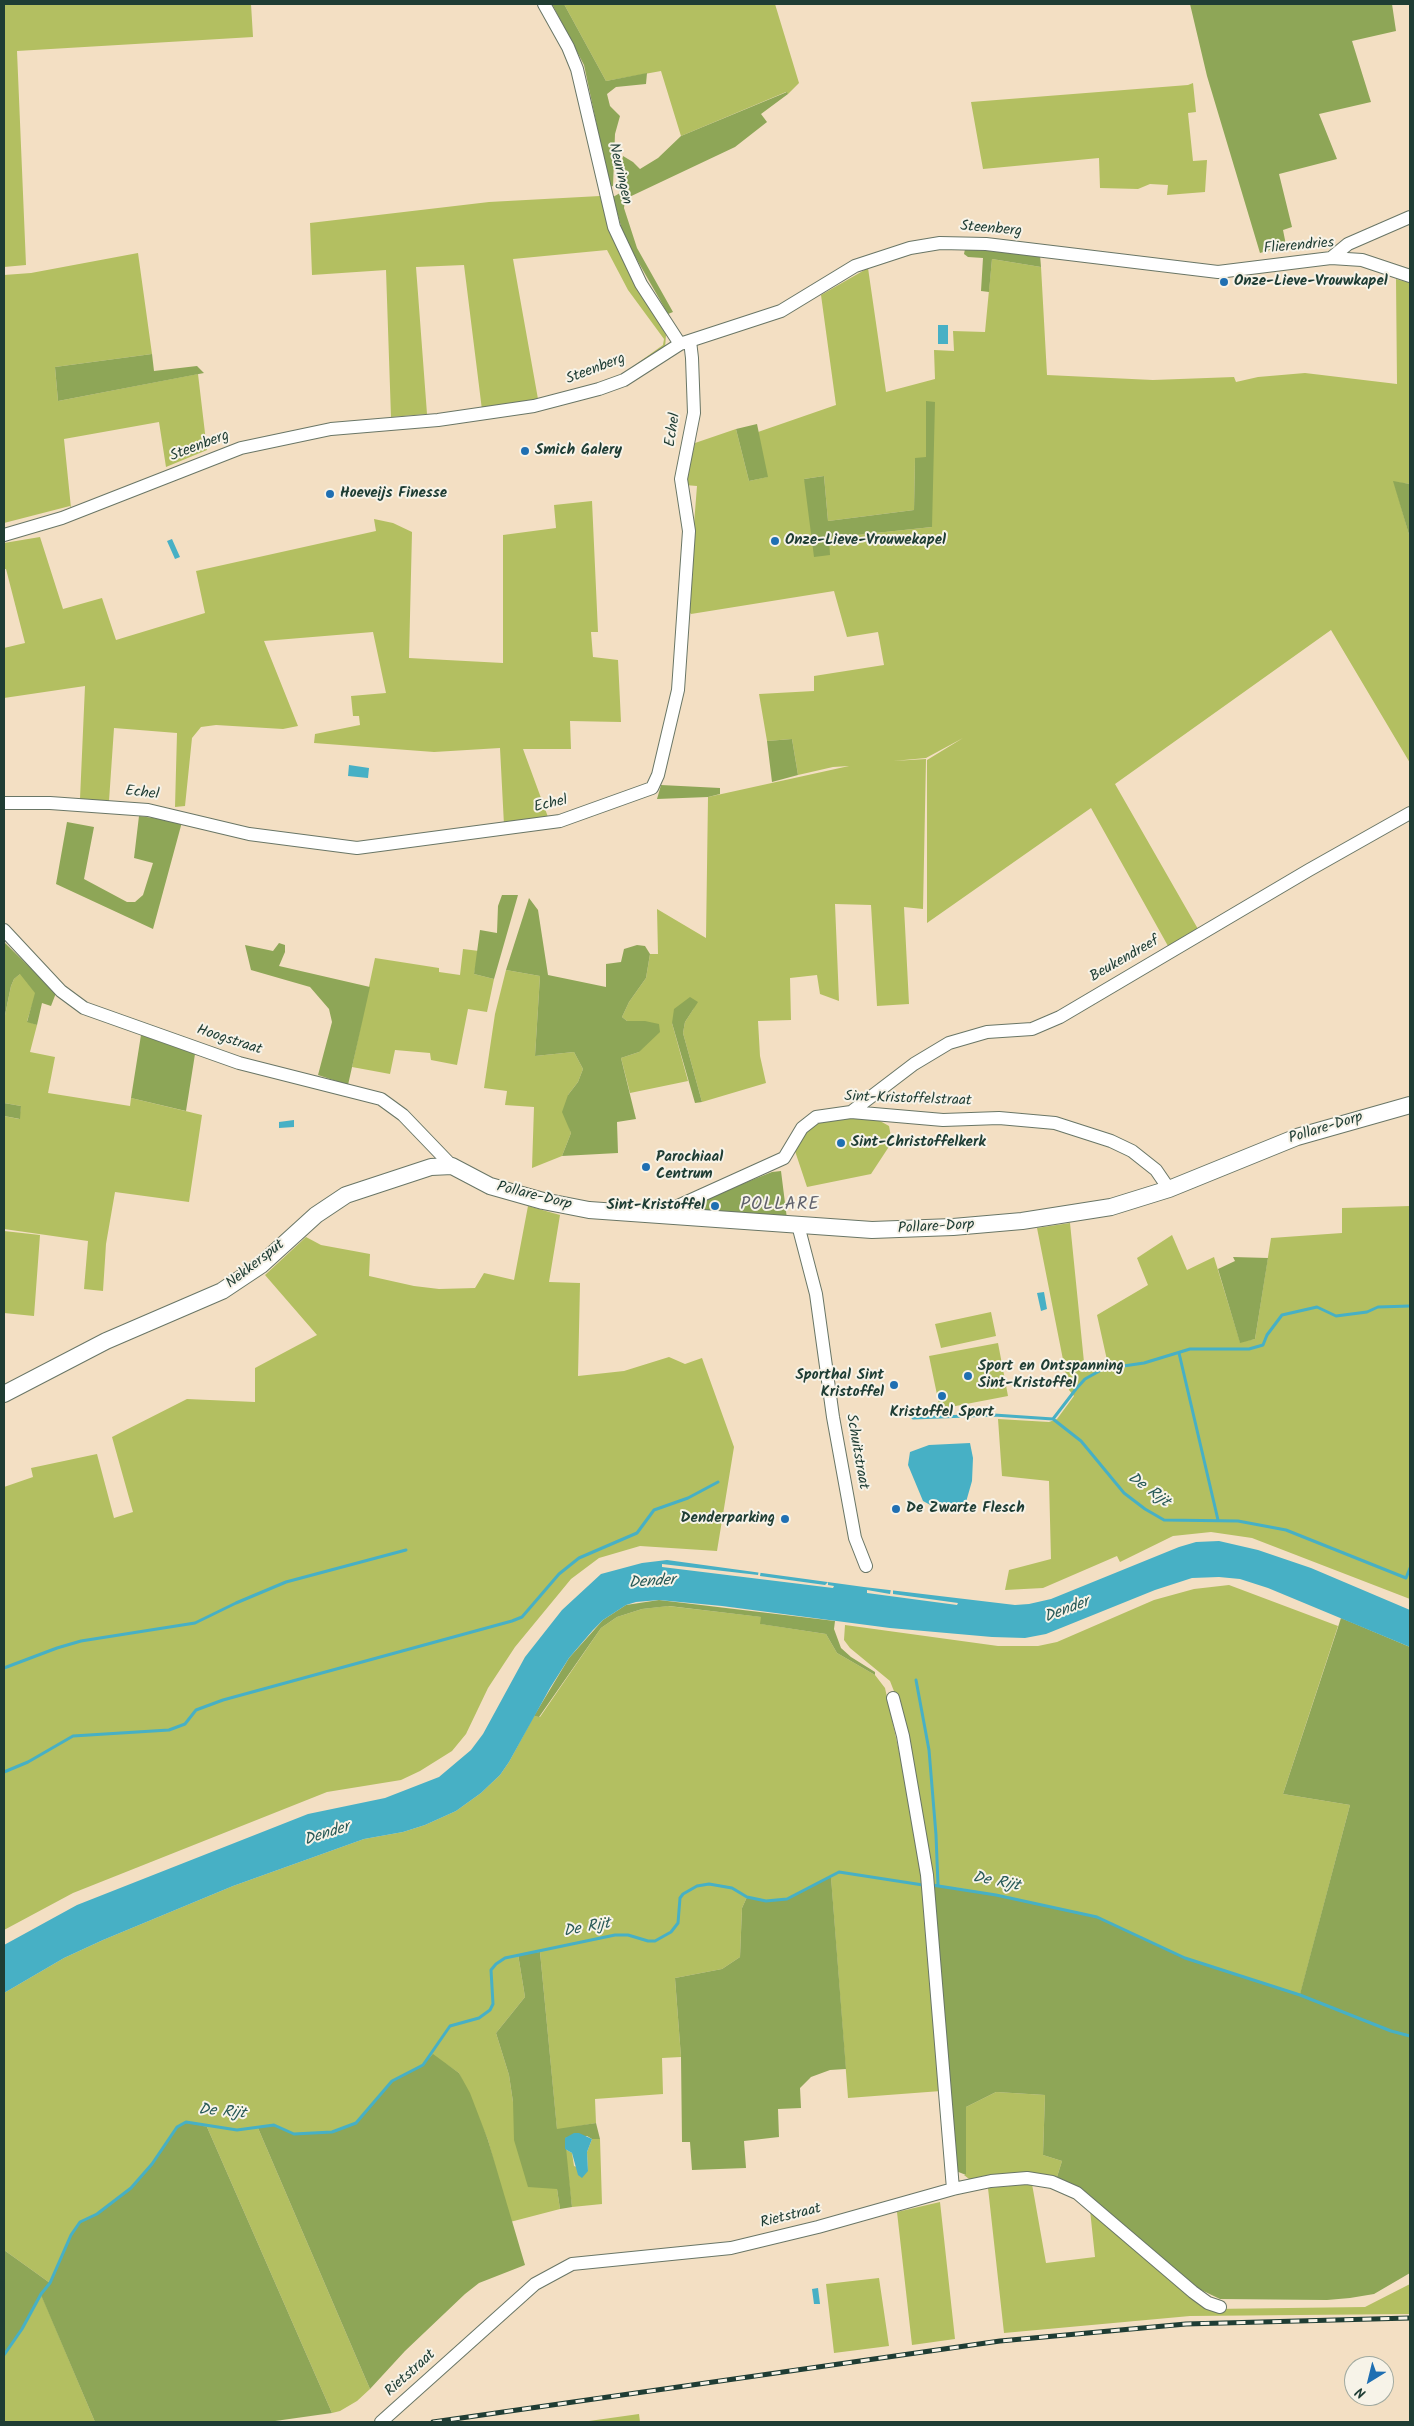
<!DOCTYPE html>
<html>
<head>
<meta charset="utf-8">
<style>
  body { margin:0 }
  #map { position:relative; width:1414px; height:2426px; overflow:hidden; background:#f3dfc3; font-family:Kalam,sans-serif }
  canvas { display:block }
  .frame { position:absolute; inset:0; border:5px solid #1f3d34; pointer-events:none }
  .north { position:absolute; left:1344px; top:2356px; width:50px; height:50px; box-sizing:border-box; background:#f7f3e8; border:1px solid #a1aaa0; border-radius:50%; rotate:216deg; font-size:14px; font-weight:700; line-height:20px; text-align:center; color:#1f3d34 }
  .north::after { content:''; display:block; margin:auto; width:18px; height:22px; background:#1f6fb2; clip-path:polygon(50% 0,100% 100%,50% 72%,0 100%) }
</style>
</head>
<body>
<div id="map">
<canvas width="1414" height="2426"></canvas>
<div class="frame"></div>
<div class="north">N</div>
</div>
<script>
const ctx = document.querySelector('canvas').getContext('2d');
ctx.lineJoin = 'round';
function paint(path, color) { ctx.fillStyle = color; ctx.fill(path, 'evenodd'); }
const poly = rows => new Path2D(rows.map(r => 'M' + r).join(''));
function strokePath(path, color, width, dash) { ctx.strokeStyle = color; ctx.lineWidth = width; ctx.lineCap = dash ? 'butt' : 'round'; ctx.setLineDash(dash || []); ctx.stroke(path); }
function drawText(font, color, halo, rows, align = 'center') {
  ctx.font = font + ' Kalam,sans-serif'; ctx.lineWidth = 4; ctx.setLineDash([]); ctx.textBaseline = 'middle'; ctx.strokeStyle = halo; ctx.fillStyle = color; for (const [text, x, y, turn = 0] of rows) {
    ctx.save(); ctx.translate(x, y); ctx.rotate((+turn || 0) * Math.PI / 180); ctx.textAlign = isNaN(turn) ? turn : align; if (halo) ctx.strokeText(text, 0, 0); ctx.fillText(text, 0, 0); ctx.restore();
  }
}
paint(poly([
  [4,4,251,4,253,37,17,51,26,265,4,267],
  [564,4,775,4,799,83,788,94,786,92,681,136,661,71,606,81],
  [1193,83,1196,112,1188,113,1193,161,1207,160,1205,192,1167,195,1168,185,1150,184,1138,189,1100,188,1099,158,983,169,971,102,1188,85],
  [600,196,611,231,666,335,665,348,628,370,663,345,664,339,628,290,607,250,513,259,538,399,482,410,464,265,416,267,427,414,391,417,386,270,312,275,310,223,489,202],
  [138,253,152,354,55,367,58,401,198,374,207,450,166,467,159,422,64,439,71,508,70,506,4,523,4,275,31,273],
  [992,259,1041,267,1047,375,1153,380,1234,377,1236,382,1258,377,1305,373,1397,384,1396,279,1410,283,1410,484,1394,482,1410,538,1410,763,1331,630,1115,784,1198,929,1168,946,1091,808,927,923,927,760,963,738,926,758,893,761,926,759,923,909,904,907,909,1004,877,1006,871,905,835,904,839,1001,820,994,817,975,790,978,791,1020,758,1021,760,1056,766,1083,702,1102,683,1033,685,1022,694,1008,672,1023,688,1081,630,1093,621,1058,639,1052,645,1021,627,1021,622,1017,629,1002,646,978,650,954,658,954,657,909,706,938,708,797,849,766,833,767,798,775,792,739,767,741,759,694,814,691,814,676,884,665,878,632,847,637,834,591,691,614,687,609,693,573,692,550,697,486,685,485,695,443,736,429,749,481,767,477,758,432,836,405,821,295,868,268,886,392,935,379,934,350,954,351,953,331,985,332],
  [926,402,932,527,828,538,804,479,824,476,828,521,914,510,915,458,926,458],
  [592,501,598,632,591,632,593,657,618,660,621,722,570,721,571,749,523,749,548,817,504,825,500,748,434,752,314,743,315,734,360,725,359,716,353,716,351,696,386,693,373,632,264,641,298,726,283,729,216,725,201,727,192,738,185,806,175,807,177,733,114,728,109,801,80,799,85,686,4,698,4,648,25,643,6,569,4,569,4,543,40,537,63,609,102,598,116,640,205,613,196,571,376,531,374,519,393,523,412,532,409,658,503,663,503,535,556,528,554,505],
  [463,949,479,951,474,974,494,979,487,1012,468,1009,457,1065,431,1060,430,1053,395,1050,390,1074,352,1067,375,958,439,968,439,972,460,975],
  [506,970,540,976,535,1056,574,1052,583,1069,578,1082,568,1095,568,1124,571,1133,562,1156,532,1168,534,1107,505,1105,507,1091,484,1088,495,1014],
  [21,973,36,993,27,1021,37,1025,30,1052,55,1057,48,1093,130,1106,131,1098,202,1115,189,1202,115,1192,106,1244,103,1291,84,1289,88,1241,4,1229,4,1116,19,1119,21,1106,4,1103,4,1020,11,986,14,979],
  [827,1118,869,1118,880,1121,889,1126,892,1142,871,1174,807,1187,794,1148,804,1131],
  [528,1206,560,1215,549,1282,580,1283,578,1376,624,1371,669,1357,685,1364,702,1358,734,1447,717,1551,640,1546,599,1558,571,1579,515,1647,488,1688,466,1734,452,1751,420,1771,401,1780,327,1792,73,1893,4,1930,4,1487,33,1477,31,1468,97,1454,114,1518,133,1512,112,1437,187,1399,255,1402,255,1368,317,1335,265,1275,306,1237,321,1245,370,1254,369,1276,414,1286,439,1289,475,1288,484,1273,514,1280],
  [1410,1206,1410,1599,1252,1538,1211,1532,1173,1536,1120,1562,1117,1556,1043,1588,1005,1590,1009,1570,1051,1559,1049,1481,1002,1476,998,1419,1049,1422,1057,1419,1074,1396,1069,1390,1037,1228,1070,1223,1085,1372,1107,1360,1097,1315,1148,1285,1137,1258,1172,1235,1187,1270,1214,1257,1240,1342,1255,1339,1271,1238,1342,1233,1342,1208],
  [4,1231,40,1235,34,1316,4,1313],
  [991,1312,996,1336,941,1348,935,1324],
  [998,1343,1008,1396,940,1409,929,1356],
  [1229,1585,1338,1626,1283,1794,1350,1805,1300,1995,1185,1958,1101,1919,1045,1905,960,1888,931,1885,899,1704,890,1681,850,1648,844,1640,845,1625,998,1646,1038,1646,1057,1642,1154,1600,1194,1589],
  [668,1606,762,1617,761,1624,826,1634,837,1653,875,1675,885,1688,914,1819,923,1885,941,2091,848,2098,831,1878,787,1899,766,1901,747,1897,742,1908,740,1957,722,1969,675,1978,681,2057,662,2058,663,2094,595,2099,596,2123,557,2130,540,1952,518,1954,525,1997,496,2033,509,2075,513,2102,557,2189,560,2209,510,2222,488,2140,459,2073,446,2064,423,2065,392,2081,356,2123,332,2132,294,2134,274,2125,258,2128,370,2389,357,2401,340,2411,332,2413,207,2127,177,2127,152,2164,131,2188,97,2214,80,2222,71,2235,50,2283,4,2250,4,1993,64,1958,103,1940,233,1886,364,1839,403,1832,425,1825,456,1811,481,1793,500,1775,509,1762,534,1716,540,1717,601,1628,617,1617,642,1609],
  [996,2092,1045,2095,1043,2155,1062,2161,1057,2177,1034,2174,969,2179,964,2175,966,2175,966,2107],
  [592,2139,600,2139,602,2204,572,2207,565,2149,572,2153,574,2166,588,2171,587,2152],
  [1032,2184,1046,2263,1095,2257,1090,2210,1211,2309,1365,2307,1410,2284,1410,2314,1190,2316,1004,2333,988,2188],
  [940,2202,955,2339,912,2345,897,2212],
  [879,2278,889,2346,834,2353,826,2284],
  [41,2294,95,2422,4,2422,4,2355,22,2329],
  [639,2414,640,2422,582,2422]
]), '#b3bf61');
paint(poly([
  [552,4,564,4,606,81,647,73,646,84,616,87,607,94,610,106,620,116,615,134,613,186,610,187,584,65],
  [1190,4,1392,4,1396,31,1352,41,1371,102,1319,114,1337,159,1279,174,1292,227,1283,230,1286,245,1260,253,1207,76],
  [787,92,788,94,761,114,767,122,735,147,625,199,624,208,637,248,673,312,668,314,624,237,613,197,620,193,618,181,623,156,633,162,640,169,658,158,681,136],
  [965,249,1040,255,1041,267,992,259,989,292,981,291,983,258,968,257,964,254],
  [152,354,154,371,197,366,204,373,58,401,55,367],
  [926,401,935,402,932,527,829,538,830,555,814,557,804,479,824,476,828,521,914,510,915,458,926,457],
  [757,424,768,477,749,481,736,429],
  [1393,481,1410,484,1410,538],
  [792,739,798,775,772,782,767,741],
  [661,785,720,788,720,794,708,797,657,799],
  [139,816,182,822,153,929,56,884,67,822,94,827,84,879,127,902,135,902,143,895,153,863,134,858],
  [502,895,518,895,494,979,474,974,480,930,497,933,498,906],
  [529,898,538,910,548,975,606,987,606,964,621,962,624,949,637,945,645,946,650,954,646,978,629,1002,622,1017,627,1021,645,1021,659,1024,660,1032,639,1052,621,1058,636,1119,617,1122,618,1153,562,1156,571,1133,562,1112,568,1095,578,1082,583,1069,574,1052,535,1056,540,976,506,970],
  [4,942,56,993,51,1006,42,1003,37,1025,27,1022,35,993,20,974,14,979,11,986,4,1020],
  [279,943,285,945,285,952,279,966,370,987,348,1085,318,1075,332,1022,329,1009,310,987,251,970,245,945,273,951],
  [690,997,698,1002,685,1022,683,1033,702,1102,695,1103,672,1023,674,1009],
  [141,1035,195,1054,186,1111,131,1098],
  [4,1103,21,1106,20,1119,4,1116],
  [781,1171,787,1219,689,1210,690,1206,717,1194,772,1172],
  [1233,1257,1268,1258,1255,1339,1240,1343,1218,1269,1235,1261],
  [659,1600,835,1621,834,1629,841,1648,851,1657,875,1672,875,1675,837,1653,826,1634,760,1624,761,1617,669,1606,642,1609,617,1617,601,1628,539,1717,534,1716,569,1658,603,1620,626,1605],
  [1341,1618,1410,1647,1410,2273,1374,2294,1350,2298,1327,2300,1220,2299,1197,2288,1084,2191,1057,2177,1062,2161,1043,2155,1045,2095,996,2092,966,2107,966,2175,956,2171,931,1885,960,1888,1045,1905,1101,1919,1185,1958,1300,1994,1350,1805,1283,1794],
  [831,1877,846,2069,830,2070,811,2077,800,2088,801,2108,778,2109,779,2137,744,2141,746,2168,692,2170,690,2142,682,2142,681,2057,675,1978,722,1969,740,1957,742,1908,747,1897,766,1901,787,1899],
  [540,1952,557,2129,596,2123,600,2139,592,2139,587,2136,565,2138,572,2207,560,2209,557,2189,528,2187,514,2140,513,2102,509,2075,496,2033,525,1997,518,1954],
  [433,2054,459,2073,470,2093,488,2140,525,2265,479,2283,465,2294,405,2351,370,2389,258,2128,274,2125,294,2134,332,2132,356,2123,392,2081,423,2065],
  [186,2122,207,2127,332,2413,268,2422,95,2422,41,2295,22,2329,4,2355,4,2250,50,2283,71,2235,80,2222,97,2214,131,2188,152,2164,177,2127]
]), '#8ea657');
paint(poly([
  [938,325,948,325,948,344,938,344],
  [172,539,180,557,175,559,167,541],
  [349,765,369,768,368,778,348,776],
  [294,1120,294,1127,279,1128,279,1122],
  [1044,1292,1047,1309,1041,1311,1037,1293],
  [970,1443,973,1458,972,1481,966,1502,952,1510,934,1507,923,1501,908,1465,910,1452,929,1445],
  [1219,1541,1258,1550,1311,1568,1410,1610,1410,1647,1268,1588,1240,1579,1219,1577,1192,1578,1155,1590,1046,1634,1025,1638,992,1637,890,1628,722,1606,659,1600,636,1602,626,1605,603,1620,593,1630,569,1658,550,1688,509,1762,500,1775,481,1793,456,1811,425,1825,403,1832,364,1839,233,1886,103,1940,64,1958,4,1993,4,1945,77,1905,308,1814,385,1798,439,1777,471,1750,483,1734,525,1657,562,1610,601,1574,642,1563,667,1560,864,1587,1015,1605,1029,1604,1051,1599,1179,1547,1196,1542],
  [574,2133,579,2133,592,2139,587,2152,588,2171,582,2178,578,2175,572,2153,565,2149,565,2138],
  [818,2288,820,2304,814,2304,812,2289]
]), '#47b0c5');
paint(poly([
  [662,1564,758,1575,759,1570,761,1570,760,1576,825,1585,828,1582,828,1585,834,1586,833,1588,662,1567],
  [891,1589,893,1589,893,1594,958,1603,957,1605,867,1593,867,1590,890,1594]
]), '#f3dfc3');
strokePath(poly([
  [1179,1353,1218,1520],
  [913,1418,994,1415,1053,1419,1081,1441,1124,1493,1145,1509,1164,1520,1238,1521,1286,1530,1406,1578,1410,1568],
  [1053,1419,1076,1389,1085,1379,1103,1369,1144,1363,1190,1349,1249,1349,1263,1345,1267,1335,1282,1315,1317,1307,1336,1316,1367,1312,1378,1307,1410,1306],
  [4,1668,57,1648,81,1641,195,1623,236,1603,286,1582,406,1550],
  [916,1680,929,1750,936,1835,938,1885],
  [4,1772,28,1762,73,1736,169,1730,185,1724,196,1710,223,1700,512,1621,522,1617,559,1574,579,1558,637,1533,654,1510,688,1498,718,1482],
  [932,1885,996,1895,1097,1917,1185,1958,1300,1995,1391,2031,1410,2036],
  [4,2355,22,2329,41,2294,50,2283,71,2235,80,2222,97,2214,131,2188,152,2164,177,2127,186,2122,237,2130,274,2125,294,2134,332,2132,356,2123,392,2081,423,2065,450,2026,479,2018,490,2010,493,2004,491,1970,496,1964,505,1958,615,1935,628,1935,648,1941,655,1941,671,1932,678,1923,680,1898,683,1894,697,1886,709,1884,732,1888,747,1897,766,1901,787,1899,839,1872,923,1885]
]), '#47b0c5', 3);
const minor = poly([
  [544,4,568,47,577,69,614,227,641,284,680,344],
  [1331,258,1348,244,1410,217],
  [4,535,62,518,241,448,331,429,438,420,534,406,599,389,624,380,680,344,781,311,855,266,910,248,940,243,986,244,1218,272,1331,258,1362,260,1410,276],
  [4,803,50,803,148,810,249,834,357,848,560,821,652,788,658,775,678,690,689,531,681,479,694,413,692,358,690,341],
  [4,930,61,991,84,1008,239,1063,381,1099,403,1115,452,1166],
  [851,1112,914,1064,949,1043,987,1032,1032,1029,1060,1017,1309,870,1410,813],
  [658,1215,784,1158,802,1128,816,1117,851,1112,943,1120,999,1118,1055,1123,1111,1141,1132,1151,1156,1170,1169,1189],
  [798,1225,816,1294,833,1417,855,1538,866,1566],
  [893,1698,903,1736,927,1875,953,2189],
  [381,2422,535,2284,572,2264,731,2248,818,2227,953,2189,991,2181,1027,2178,1052,2182,1077,2193,1193,2292,1208,2303,1220,2307]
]);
const tertiary = poly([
  [4,1394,106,1341,222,1291,261,1265,316,1215,346,1195,431,1167,452,1166,490,1186,543,1201,589,1210,872,1230,953,1227,1022,1221,1111,1207,1169,1189,1297,1137,1410,1105]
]);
strokePath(minor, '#697666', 14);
strokePath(tertiary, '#697666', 18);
strokePath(minor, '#fff', 12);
strokePath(tertiary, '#fff', 16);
const rail = poly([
  [433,2422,1000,2341,1186,2324,1410,2318]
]);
strokePath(rail, '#1f3d34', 5);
strokePath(rail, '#f7f3e8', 3, [9]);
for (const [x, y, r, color] of [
  [1224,282,5,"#1f6fb2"],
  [525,451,5,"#1f6fb2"],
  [330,494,5,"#1f6fb2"],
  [775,541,5,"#1f6fb2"],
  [841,1143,5,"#1f6fb2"],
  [646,1167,5,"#1f6fb2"],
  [715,1206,5,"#1f6fb2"],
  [968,1376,5,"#1f6fb2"],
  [894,1385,5,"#1f6fb2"],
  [942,1396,5,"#1f6fb2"],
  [896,1509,5,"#1f6fb2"],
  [785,1519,5,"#1f6fb2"]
]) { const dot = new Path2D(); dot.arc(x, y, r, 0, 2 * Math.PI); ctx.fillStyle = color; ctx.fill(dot); strokePath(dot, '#f7f3e8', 2); }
drawText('15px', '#1f3d34', '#f7f3e8', [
  ["Neuringen",619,174,77],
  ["Steenberg",991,230,5],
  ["Flierendries",1299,247,-5],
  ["Steenberg",596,370,-21],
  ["Echel",674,430,-81],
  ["Steenberg",200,447,-21],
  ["Echel",142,794,7],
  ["Echel",551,805,-13],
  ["Beukendreef",1125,960,-30],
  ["Hoogstraat",229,1041,18],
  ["Sint-Kristoffelstraat",908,1100,2],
  ["Pollare-Dorp",1326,1129,-17],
  ["Pollare-Dorp",534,1197,14],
  ["Pollare-Dorp",936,1228,-3],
  ["Nekkersput",256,1265,-38],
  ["Schuitstraat",856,1452,80],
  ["Rietstraat",791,2217,-14],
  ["Rietstraat",411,2374,-42]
]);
drawText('bold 15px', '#1f3d34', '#f7f3e8', [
  ["Onze-Lieve-Vrouwkapel",1234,282],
  ["Smich Galery",535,451],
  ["Hoeveijs Finesse",340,494],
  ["Onze-Lieve-Vrouwekapel",785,541],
  ["Sint-Christoffelkerk",851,1143],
  ["Parochiaal",656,1158],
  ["Centrum",656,1175],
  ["Sint-Kristoffel",705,1206,"right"],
  ["Sport en Ontspanning",978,1367],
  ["Sint-Kristoffel",978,1384],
  ["Sporthal Sint",884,1376,"right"],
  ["Kristoffel",884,1393,"right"],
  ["Kristoffel Sport",942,1413,"center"],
  ["De Zwarte Flesch",906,1509],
  ["Denderparking",775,1519,"right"]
], 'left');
drawText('italic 16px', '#295a58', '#f7f3e8', [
  ["De Rijt",1148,1491,36],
  ["Dender",652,1583,-4],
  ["Dender",1067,1611,-21],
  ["Dender",327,1835,-18],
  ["De Rijt",996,1883,11],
  ["De Rijt",587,1929,-10],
  ["De Rijt",222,2113,5]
]);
ctx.letterSpacing = '1px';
drawText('18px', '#61626d', '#f7f3e8', [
  ["POLLARE",780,1206]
]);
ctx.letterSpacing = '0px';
</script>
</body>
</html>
